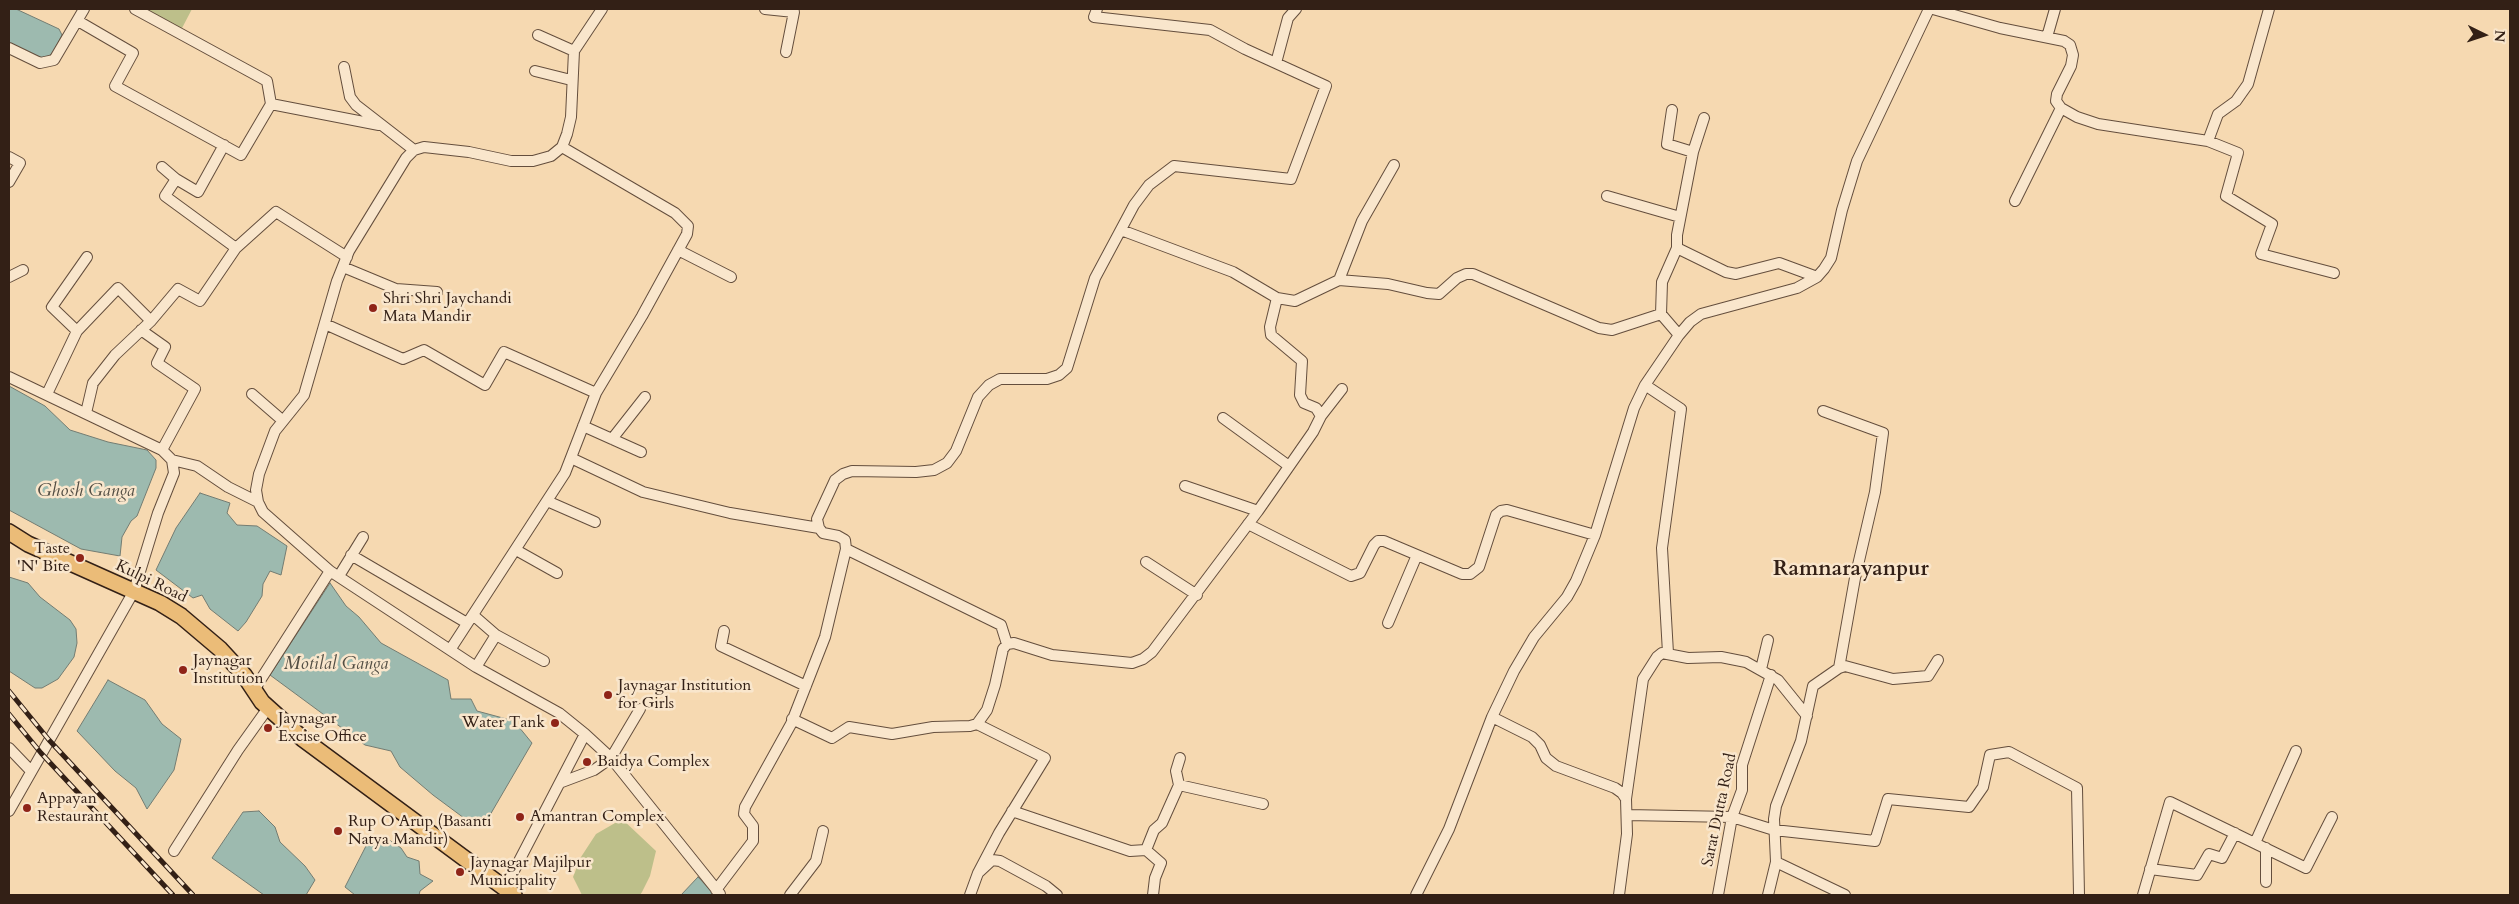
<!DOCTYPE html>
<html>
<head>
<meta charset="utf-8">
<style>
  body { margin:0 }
  #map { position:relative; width:2519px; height:904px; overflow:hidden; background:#f6d9b1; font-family:Cardo,serif }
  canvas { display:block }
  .frame { position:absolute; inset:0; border:10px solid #332016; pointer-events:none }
  .north { position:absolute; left:2459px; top:10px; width:50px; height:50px; -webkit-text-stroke:4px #f9e6cc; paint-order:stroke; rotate:94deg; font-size:14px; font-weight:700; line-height:20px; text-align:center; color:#332016 }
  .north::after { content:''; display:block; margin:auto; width:18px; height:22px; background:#332016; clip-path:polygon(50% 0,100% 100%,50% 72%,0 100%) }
</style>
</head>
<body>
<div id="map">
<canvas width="2519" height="904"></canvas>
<div class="frame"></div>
<div class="north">N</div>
</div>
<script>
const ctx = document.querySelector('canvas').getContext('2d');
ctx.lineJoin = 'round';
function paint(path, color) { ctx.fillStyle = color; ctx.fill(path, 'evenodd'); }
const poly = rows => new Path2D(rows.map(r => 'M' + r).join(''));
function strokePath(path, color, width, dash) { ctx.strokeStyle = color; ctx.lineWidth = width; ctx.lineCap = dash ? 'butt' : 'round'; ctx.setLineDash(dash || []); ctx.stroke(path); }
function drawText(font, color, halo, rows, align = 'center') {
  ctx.font = font + ' Cardo,serif'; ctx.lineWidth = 5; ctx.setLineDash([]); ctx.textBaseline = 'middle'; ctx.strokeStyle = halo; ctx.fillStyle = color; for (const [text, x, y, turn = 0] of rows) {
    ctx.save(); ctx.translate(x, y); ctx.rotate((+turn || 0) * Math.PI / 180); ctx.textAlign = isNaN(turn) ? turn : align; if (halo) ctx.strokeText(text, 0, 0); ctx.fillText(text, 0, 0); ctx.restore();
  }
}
paint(poly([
  [143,9,192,9,181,30],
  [622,819,656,851,650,876,642,892,640,895,582,895,573,877,581,857,596,834]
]), '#bdbf8a');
const water = poly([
  [9,9,16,9,59,29,62,35,53,53,43,59,18,49,9,42,9,9],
  [9,386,45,406,70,430,108,442,147,450,156,460,156,468,137,516,131,521,122,537,120,556,81,549,9,510,9,386],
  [200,493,230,503,227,513,237,525,257,526,287,546,281,575,270,571,263,584,262,596,246,622,238,631,210,609,202,595,193,598,156,570,176,528,200,493],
  [9,577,28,583,40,597,70,620,76,629,77,643,74,657,58,679,42,688,35,688,9,671,9,577],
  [330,583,346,606,359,617,381,643,448,680,451,699,471,699,477,711,514,721,532,743,483,827,468,821,433,795,400,767,391,751,365,745,270,675,330,583],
  [108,680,145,700,162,724,181,739,174,770,147,809,136,788,115,771,77,731,108,680],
  [259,811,275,827,280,842,305,866,315,880,306,895,264,895,212,858,243,812,259,811],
  [386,838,401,848,407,857,419,861,420,874,433,881,420,891,419,895,355,895,345,887,366,846,386,838],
  [698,877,715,895,681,895,698,877]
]);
paint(water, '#9dbaaf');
strokePath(water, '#737c72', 1);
const street = poly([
  [765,9,794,12,786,52],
  [1933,9,2000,28,2064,41,2070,45,2073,55,2071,66,2057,94,2056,101,2061,108,2077,117,2098,124,2208,141,2238,153,2226,196,2272,224,2261,254,2334,273],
  [78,21,133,53,115,86,241,155,271,104,267,81,135,9],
  [538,35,574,51],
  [2047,37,2055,9],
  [9,48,40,63,54,60,84,9],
  [1276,63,1288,18,1296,9],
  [344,67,350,97,356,105,414,150],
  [535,71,571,80],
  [271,104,379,125],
  [1672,110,1667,144,1693,152],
  [1704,118,1693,152,1677,235,1677,248,1726,272,1736,274,1779,263,1817,277],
  [2208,141,2218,114,2236,101,2248,84,2269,9],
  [9,157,20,163,9,182],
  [162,167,176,179],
  [1607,196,1680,217],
  [2015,201,2061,108],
  [1121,230,1233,272,1277,298],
  [236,248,276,212,347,257],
  [678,250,731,277],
  [343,267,396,289,437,292],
  [9,277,23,270],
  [1339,280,1362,221,1394,165],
  [1661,314,1662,282,1677,248],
  [325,324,403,359,424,350,485,385,504,352,596,393],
  [141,330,165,347,157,363,195,389,162,450],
  [77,331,52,307,87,257],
  [9,377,162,450,172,460,174,473,158,513,134,591,9,811],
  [1645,385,1681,409,1662,548,1668,653],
  [47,394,77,331,118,288,151,321],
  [252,394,282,420],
  [1823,411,1883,433,1875,492,1855,578,1839,668],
  [86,413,93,383,115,355,151,321,178,289,200,301,236,248,165,196,176,179,198,192,224,145],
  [1321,416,1342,389],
  [1223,418,1289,466],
  [583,426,641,452],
  [612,439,645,397],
  [571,458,643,492,730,513,819,528],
  [172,460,197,466,228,487,258,502],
  [1185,486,1258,511],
  [547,501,595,522],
  [1248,524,1351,576,1360,573,1374,545,1378,541,1384,541,1462,574,1470,574,1479,567,1496,515,1501,511,1507,510,1595,535],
  [846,549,1001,625,1007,644],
  [516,550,557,573],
  [351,555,467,623],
  [1146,562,1197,595],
  [339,576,363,537],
  [473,615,496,635,544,661],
  [1388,623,1417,555],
  [724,631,721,646,806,686],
  [450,650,565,473,596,393,642,316,687,234,688,226,675,213,562,147],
  [476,667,496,635],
  [1761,669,1768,640],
  [254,690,330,571],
  [1492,717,1532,737,1540,745,1546,758,1556,766,1615,788,1622,793,1626,799,1627,834,1619,895],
  [792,719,832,738,849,727,892,734,933,727,970,726,977,724,987,710,995,685,1003,649,1007,644,1014,643,1052,655,1132,663,1143,659,1152,652,1258,511,1313,432,1321,416,1316,408,1304,403,1300,395,1302,361,1271,335,1270,327,1277,298,1295,301,1339,280,1388,284,1427,293,1439,294,1457,278,1466,274,1473,274,1599,328,1612,330,1661,314,1679,335],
  [977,724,1045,758,999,833,978,873],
  [585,734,611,758,720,894],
  [9,748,31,771],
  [562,782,594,770,611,758,640,709],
  [1179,785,1263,804],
  [1626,799,1643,679,1657,657,1662,653,1688,658,1721,657,1746,662,1778,680,1807,716],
  [1012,811,1130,851,1146,850],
  [1627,815,1732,817,1774,830,1875,841,1888,799,1969,807,1983,787,1990,755,2009,752,2077,788,2079,895],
  [2255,843,2296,751],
  [174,851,238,750,268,708],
  [1776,862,1845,895],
  [2150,869,2197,875,2209,854,2222,858,2235,833],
  [2266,882,2266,848],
  [505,888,585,734,559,713,476,667,330,571,263,512,258,502,256,490,259,474,275,431,304,395,337,281,349,251,406,158,414,150,424,147,469,152,511,161,533,161,551,156,562,147,567,134,571,117,574,51,602,9],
  [716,890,753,841,753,826,744,814,745,807,791,724,825,637,846,549,845,540,838,536,823,533,819,528,817,519,835,480,843,474,852,471,916,472,934,470,947,463,956,451,978,397,989,385,1000,379,1047,379,1059,375,1067,368,1095,278,1134,205,1149,185,1174,166,1291,179,1326,86,1245,49,1210,30,1094,17,1097,9],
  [790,895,816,861,823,831],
  [970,895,978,873,992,860,1000,861,1046,886,1057,895],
  [1153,895,1155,878,1161,863,1146,850,1154,830,1162,823,1179,785,1176,771,1180,758],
  [1416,895,1449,829,1492,717,1514,671,1534,637,1567,597,1576,581,1595,535,1634,408,1645,385,1679,335,1690,322,1701,314,1797,288,1817,277,1824,269,1831,258,1842,210,1857,161,1929,9],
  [1718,895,1732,817,1742,790,1742,765,1771,675],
  [1768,895,1776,862,1774,819,1776,806,1801,741,1813,686,1839,668,1845,666,1893,679,1928,676,1938,660],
  [2143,895,2170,802,2306,868,2332,817]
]);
const primary = poly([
  [9,532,28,544,160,603,181,616,220,649,244,675,262,702,303,739,514,895]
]);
strokePath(street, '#644e3d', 12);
strokePath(primary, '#332016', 18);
strokePath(street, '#f9e6cc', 10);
strokePath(primary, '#ebbc78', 15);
const rail = poly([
  [9,691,49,740,193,895],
  [9,714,41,753,173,895]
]);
strokePath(rail, '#332016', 5);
strokePath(rail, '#f9e6cc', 3, [9]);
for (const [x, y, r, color] of [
  [373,308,5,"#8f2418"],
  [80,558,5,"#8f2418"],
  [183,670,5,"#8f2418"],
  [608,695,5,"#8f2418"],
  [555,723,5,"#8f2418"],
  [268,728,5,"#8f2418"],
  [587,762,5,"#8f2418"],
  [27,808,5,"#8f2418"],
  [520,817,5,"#8f2418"],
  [338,831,5,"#8f2418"],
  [460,872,5,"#8f2418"]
]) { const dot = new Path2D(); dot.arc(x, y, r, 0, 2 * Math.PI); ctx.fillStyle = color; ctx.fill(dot); strokePath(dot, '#f9e6cc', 2); }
drawText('16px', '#332016', '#f9e6cc', [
  ["Shri Shri Jaychandi",383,299],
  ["Mata Mandir",383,317],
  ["Taste",70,549,"right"],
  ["'N' Bite",70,567,"right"],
  ["Jaynagar",193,661],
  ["Institution",193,679],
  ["Jaynagar Institution",618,686],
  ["for Girls",618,704],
  ["Jaynagar",278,719],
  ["Excise Office",278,737],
  ["Water Tank",545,723,"right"],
  ["Baidya Complex",597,762],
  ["Appayan",37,799],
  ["Restaurant",37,817],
  ["Amantran Complex",530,817],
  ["Rup O Arup (Basanti",348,822],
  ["Natya Mandir)",348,840],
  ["Jaynagar Majilpur",470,863],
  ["Municipality",470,881]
], 'left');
drawText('16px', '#332016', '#f9e6cc', [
  ["Kulpi Road",151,582,26],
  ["Sarat Dutta Road",1720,810,-78]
]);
drawText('italic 18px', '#534e44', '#f9e6cc', [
  ["Ghosh Ganga",86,492],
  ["Motilal Ganga",336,665]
]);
drawText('bold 21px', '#332016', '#f9e6cc', [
  ["Ramnarayanpur",1851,570]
]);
</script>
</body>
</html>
